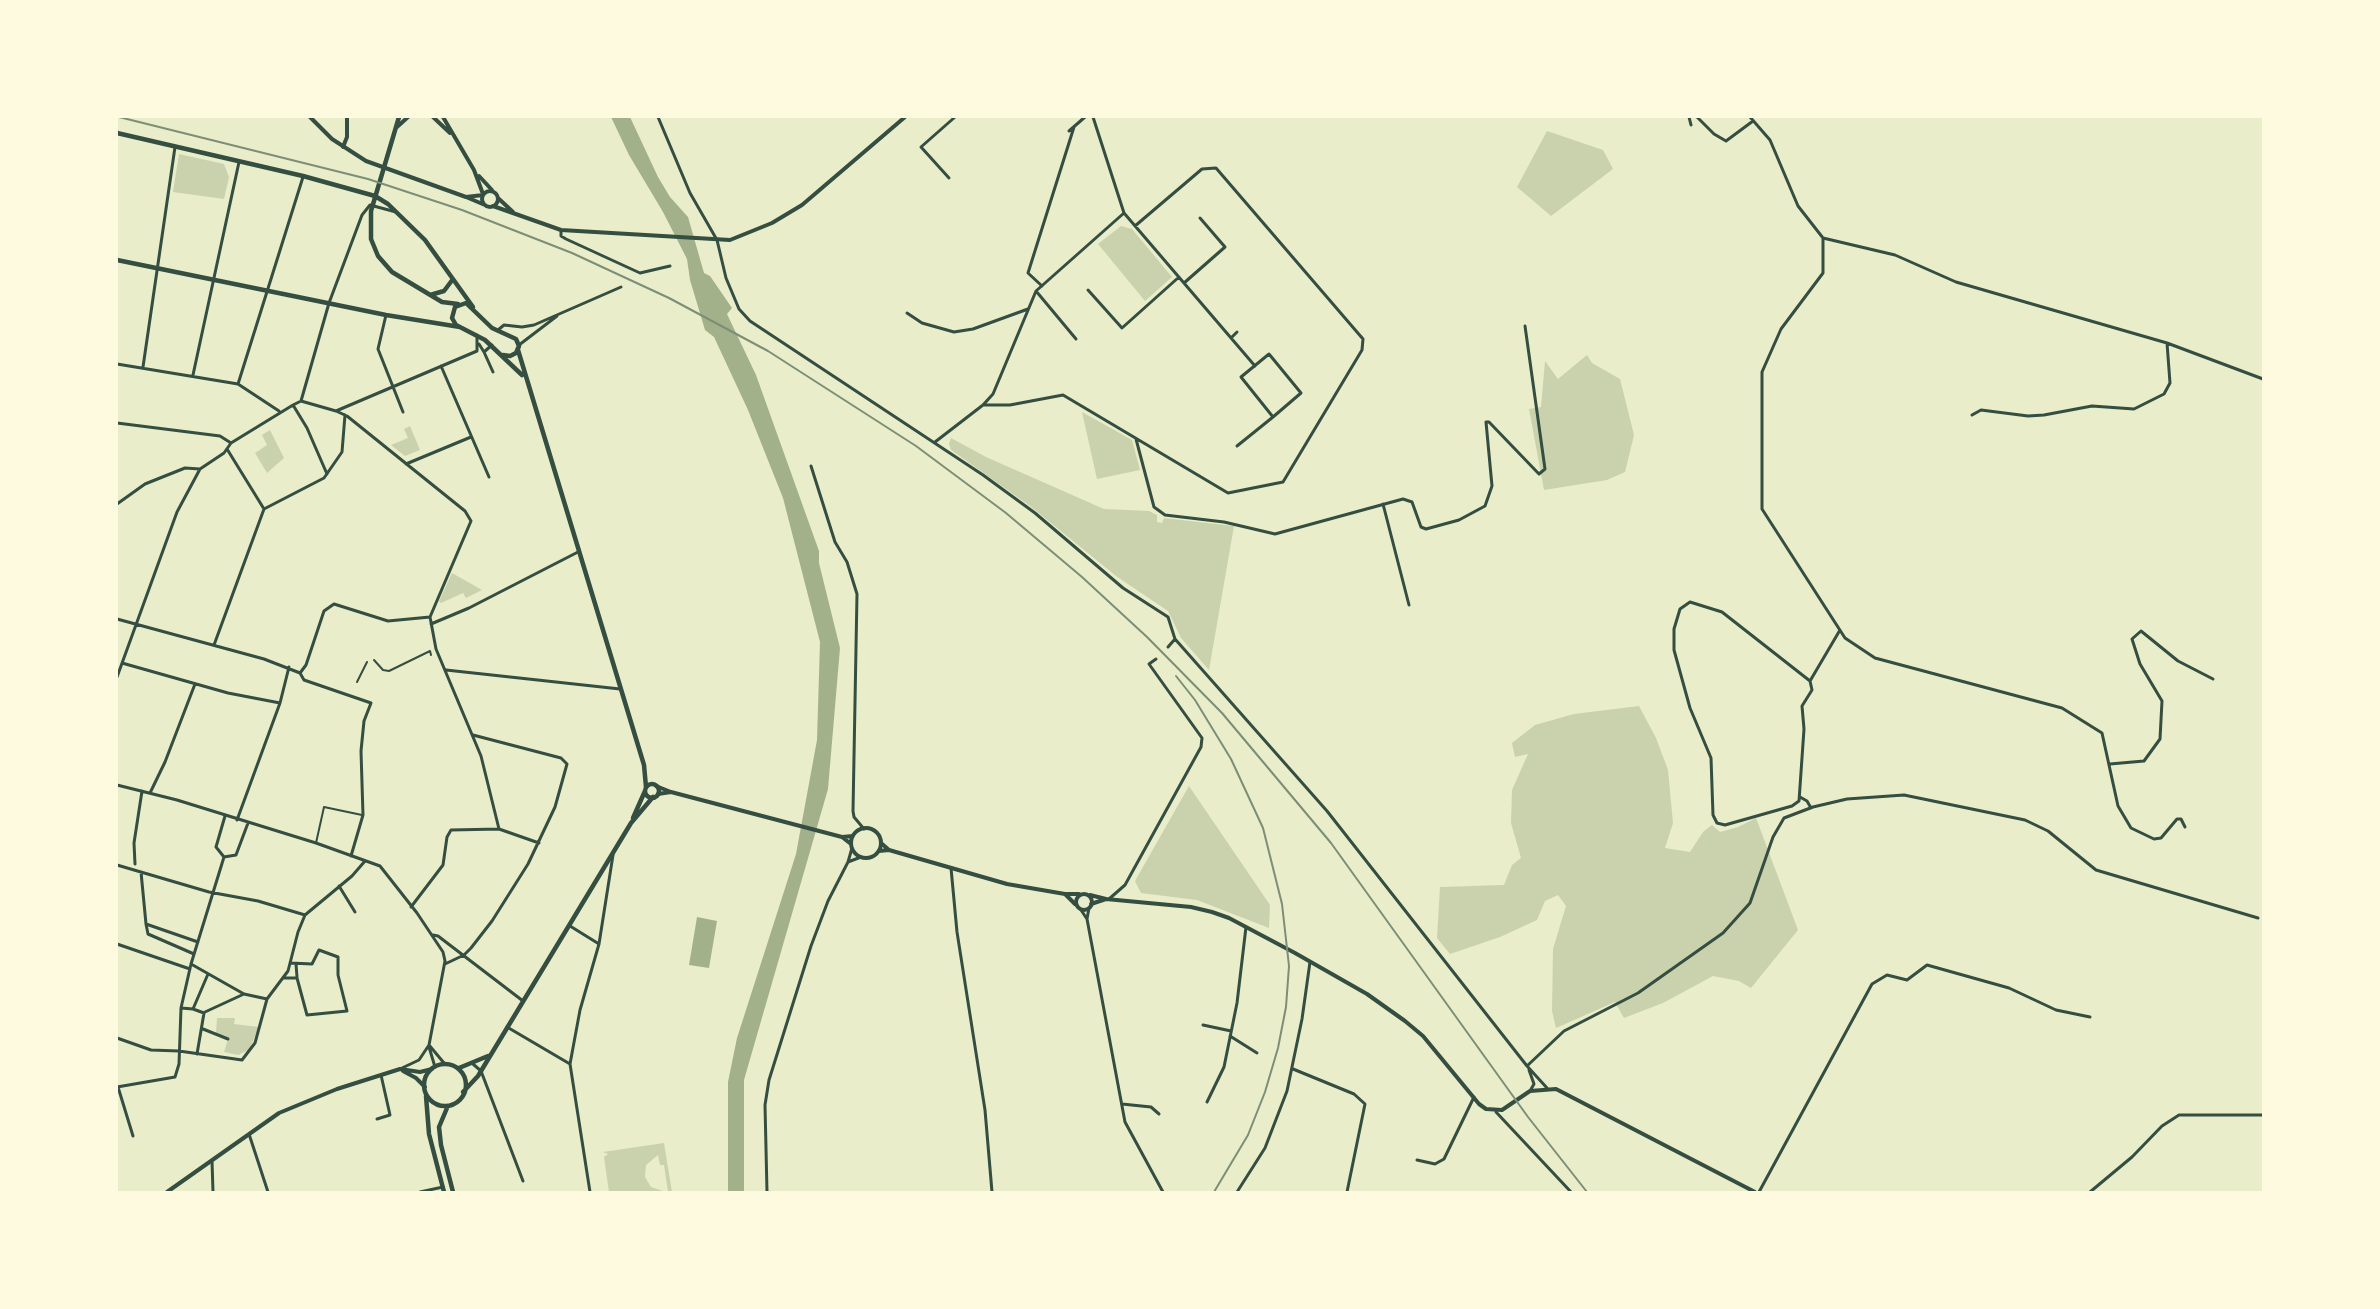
<!DOCTYPE html>
<html>
<head>
<meta charset="utf-8">
<style>
  body { margin:0 }
  #map { position:relative; width:2380px; height:1309px; overflow:hidden; background:#e9edc9; font-family:"Asap Condensed",sans-serif }
  canvas { display:block }
  .frame { position:absolute; inset:0; border:118px solid #fefae0; pointer-events:none }
</style>
</head>
<body>
<div id="map">
<canvas width="2380" height="1309"></canvas>
<div class="frame"></div>
</div>
<script>
const ctx = document.querySelector('canvas').getContext('2d');
ctx.lineJoin = 'round';
function paint(path, color) { ctx.fillStyle = color; ctx.fill(path, 'evenodd'); }
const poly = rows => new Path2D(rows.map(r => 'M' + r).join(''));
function strokePath(path, color, width, dash) { ctx.strokeStyle = color; ctx.lineWidth = width; ctx.lineCap = dash ? 'butt' : 'round'; ctx.setLineDash(dash || []); ctx.stroke(path); }
paint(poly([
  [1547,131,1603,150,1613,169,1551,216,1517,187],
  [179,154,224,164,229,177,224,199,173,192],
  [1121,226,1132,229,1172,277,1145,301,1098,244],
  [1587,355,1592,363,1620,379,1634,435,1625,472,1607,480,1544,490,1529,409,1541,407,1545,361,1558,379],
  [1082,412,1132,440,1140,470,1097,479],
  [410,426,420,450,405,456,391,445,408,438,404,429],
  [270,430,284,458,267,473,255,453,267,445,262,435],
  [951,438,986,457,1104,509,1149,511,1157,515,1157,522,1162,523,1164,518,1234,526,1209,670,1181,638,1168,611,1116,576,1030,506,951,450,949,444],
  [452,573,482,590,466,598,463,593,441,603,439,601],
  [1639,706,1656,738,1668,770,1673,823,1665,848,1690,852,1703,832,1712,825,1720,832,1738,827,1756,818,1798,930,1751,988,1739,981,1713,976,1663,1003,1624,1018,1615,1002,1556,1028,1552,1011,1553,949,1566,906,1558,895,1545,901,1537,920,1500,937,1450,954,1437,938,1440,887,1504,885,1512,865,1521,858,1511,823,1512,790,1528,754,1515,757,1512,743,1535,725,1574,714],
  [1189,786,1270,905,1269,928,1197,900,1141,893,1135,881],
  [217,1018,235,1018,234,1024,259,1027,249,1050,238,1055,224,1052,228,1039,216,1033],
  [664,1143,672,1192,668,1192,664,1165,660,1165,658,1155,646,1165,645,1177,651,1187,666,1192,609,1192,604,1157,608,1154,603,1152]
]), '#cad2ad');
paint(poly([
  [611,117,630,117,658,177,670,197,688,217,704,273,710,276,732,308,727,314,756,375,819,551,819,563,840,648,828,789,744,1080,744,1192,728,1192,728,1082,737,1038,796,854,817,740,820,642,783,498,748,410,714,337,705,330,690,280,687,259,663,212,629,155],
  [697,917,717,921,709,968,689,965]
]), '#a3b18a');
strokePath(poly([
  [374,660,383,670,389,671,430,651,431,655],
  [357,682,367,662],
  [316,843,324,807,362,815]
]), '#344e41', 2);
strokePath(poly([
  [658,117,690,193,717,240,726,278,739,309,750,321,983,475,1035,513,1123,588,1168,617,1175,639,1327,811,1527,1066,1547,1088],
  [1093,117,1124,213,1255,366],
  [1689,117,1691,125],
  [1697,117,1714,134,1726,141,1753,121],
  [1750,117,1770,140,1798,206,1823,238,1895,255,1956,282,2167,343,2263,379],
  [1069,131,1085,117],
  [949,178,921,147,955,117],
  [561,230,561,236,566,239,640,273,670,266],
  [1823,238,1823,273,1781,329,1762,372,1762,509,1845,638,1875,658,2062,708,2102,733,2118,806,2131,828,2154,839,2161,838,2177,819,2181,819,2185,827],
  [1184,283,1225,247,1200,218],
  [1042,286,1028,273,1074,127],
  [1088,290,1122,328,1179,277],
  [1036,291,1076,339],
  [907,313,922,323,954,332,973,329,1028,309],
  [386,315,378,349,403,412],
  [498,330,504,325,522,327,534,325,621,287],
  [1231,338,1237,332],
  [479,344,484,352,492,345],
  [519,345,557,316],
  [484,352,493,372],
  [1269,354,1301,393,1273,417,1241,377,1269,354],
  [117,364,238,384,279,411],
  [441,366,489,477],
  [143,367,175,147],
  [193,375,239,162],
  [238,384,303,177],
  [301,401,329,303,362,215,370,205,396,212],
  [293,405,307,428,327,474],
  [983,405,1010,405,1063,395,1228,493,1283,482,1362,350,1363,339,1216,168,1202,169,1135,226],
  [336,411,477,351,477,335],
  [1972,415,1981,410,2028,416,2044,415,2092,406,2134,409,2164,394,2170,383,2167,343],
  [117,423,220,436,231,443],
  [1136,439,1154,507,1165,515,1224,522,1275,534,1403,499,1412,502,1421,527,1426,529,1459,520,1485,506,1492,486,1486,422,1489,422,1539,474,1545,469,1525,326],
  [935,442,983,405,993,394,1036,291,1124,213],
  [1237,446,1273,417],
  [227,449,264,509],
  [406,464,471,437],
  [811,466,835,542,847,562,857,594,853,811,854,817,864,829],
  [117,504,145,484,185,468,200,469],
  [1383,504,1409,605],
  [264,509,324,478,342,452,345,415],
  [117,619,264,659,300,673],
  [431,624,469,608,578,552],
  [214,645,264,509],
  [1168,647,1175,639],
  [122,663,228,693,280,703],
  [446,670,620,689],
  [300,673,304,680,371,703,364,721,361,751,363,815,351,856],
  [300,673,306,665,324,611,334,604,388,621,430,617],
  [117,677,177,512,200,469,224,453,231,443,293,405,301,401,336,411,347,416,414,470,465,511,471,521,430,617,436,649,481,756,499,829],
  [1810,681,1812,690,1802,706,1804,729,1799,801,1792,806,1725,825,1717,823,1713,815,1711,758,1690,708,1674,650,1674,629,1680,609,1690,602,1722,612,1810,681,1840,630],
  [2110,764,2144,761,2160,739,2162,701,2140,664,2132,639,2141,631,2178,661,2213,679],
  [117,785,177,800,316,843,380,866,417,913,443,952,445,961,429,1045,419,1060,402,1068],
  [150,793,165,762,195,684],
  [1800,797,1807,801,1811,808],
  [225,816,216,847,224,857,236,855,248,823],
  [237,820,280,703,289,667],
  [852,848,848,862,861,857],
  [135,864,134,843,142,791],
  [117,865,209,892,258,901,305,915],
  [951,868,957,932,985,1110,992,1192],
  [141,872,146,924],
  [339,886,355,912],
  [1109,899,1125,885,1201,747,1202,738,1149,664,1156,659],
  [411,907,443,865,447,837,451,830,499,829,539,843],
  [1081,910,1087,919,1089,908],
  [1087,919,1125,1122,1163,1192],
  [570,926,599,944],
  [433,935,438,936,523,1001],
  [117,944,190,969],
  [194,954,148,934,146,924,198,942],
  [191,964,244,994,267,999],
  [296,964,297,977],
  [445,964,464,955,471,948,492,921,528,864,555,807,567,764,561,758,473,735],
  [284,978,297,978,307,1015,347,1011,338,975,338,957,319,950,312,964,291,963],
  [181,1008,193,1009,208,974],
  [193,1009,204,1013,197,1054],
  [205,1012,244,994],
  [1203,1025,1231,1031],
  [507,1027,570,1064],
  [203,1029,228,1039],
  [1230,1036,1257,1053],
  [117,1038,151,1050,179,1051,242,1060,255,1043,267,999,288,971,298,932,305,915,352,876,365,861],
  [429,1045,444,1063],
  [429,1047,435,1067],
  [473,1064,481,1071,523,1181],
  [1527,1066,1564,1031,1638,993,1723,933,1750,903,1773,837,1784,818,1813,807,1847,799,1904,795,2025,820,2048,831,2096,870,2258,918],
  [1293,1069,1354,1094,1365,1104,1347,1192],
  [1529,1070,1534,1084,1530,1091],
  [117,1087,175,1077,179,1064,181,1008,191,964,224,857],
  [118,1087,133,1136],
  [1207,1102,1224,1067,1237,1003,1246,927],
  [1122,1104,1151,1107,1159,1114],
  [1496,1112,1571,1192],
  [377,1119,390,1115,381,1075],
  [249,1134,268,1192],
  [1417,1160,1435,1164,1444,1159,1474,1097],
  [212,1161,213,1192],
  [420,1192,443,1187],
  [590,1192,570,1064,580,1010,599,944,613,855],
  [767,1192,765,1105,769,1080,811,946,828,901,848,862],
  [1237,1192,1265,1148,1287,1091,1302,1019,1310,962],
  [1759,1192,1872,984,1887,975,1907,980,1927,965,2009,988,2056,1010,2090,1017],
  [2090,1192,2132,1157,2162,1126,2179,1115,2263,1115]
]), '#344e41', 3);
strokePath(poly([
  [310,117,332,139,366,161,466,197],
  [433,117,450,133],
  [443,117,474,170,483,194],
  [397,127,408,117],
  [343,147,347,137,347,117],
  [479,176,492,190],
  '482 199a8 8 0 1 1 16 0a8 8 0 1 1-16 0Z',
  [483,195,466,197,485,205],
  [498,198,513,212],
  [493,206,561,230,730,240,772,223,802,205,905,117],
  [656,786,671,792,658,794],
  [671,792,842,837],
  '851 843a15 15 0 1 1 30 0a15 15 0 1 1-30 0Z',
  [851,844,842,837,853,836],
  [889,850,1007,884,1065,894],
  [879,851,889,850,881,843],
  '1076 902a8 8 0 1 1 16 0a8 8 0 1 1-16 0Z',
  [1090,895,1106,899,1091,904],
  [1106,899,1191,907,1212,912,1229,918,1295,953,1367,994,1405,1021,1423,1036,1479,1104,1486,1109,1502,1110,1530,1091,1556,1089,1755,1192],
  [1075,904,1065,894,1079,894],
  [403,1071,416,1078,425,1087],
  [167,1192,279,1113,337,1089,400,1069,420,1072,432,1069]
]), '#344e41', 4);
strokePath(poly([
  [399,117,371,211,371,239,378,256,392,272,442,302,458,304],
  [117,133,303,176,375,196,388,204,425,240,473,307],
  [117,260,386,315,460,327],
  [430,295,444,291,453,279],
  [518,350,644,765,646,787],
  [503,355,510,356,516,353,519,346,516,339,492,328,466,303,455,307,452,318,456,325,485,340,522,375],
  '645 791a7 7 0 1 1 14 0a7 7 0 1 1-14 0Z',
  [633,818,645,791],
  '424 1085a21 21 0 1 1 42 0a21 21 0 1 1-42 0Z',
  [459,1068,488,1056],
  [463,1092,478,1076,631,823,653,797],
  [426,1096,429,1134,444,1192],
  [447,1108,439,1127,441,1145,453,1192]
]), '#344e41', 4.5);
strokePath(poly([
  [119,117,368,179,462,210,572,253,669,298,768,351,916,446,1006,513,1082,577,1147,637,1222,713,1331,843,1528,1117,1587,1192],
  [1176,676,1195,700,1231,759,1263,828,1282,904,1289,966,1286,1007,1278,1048,1265,1092,1248,1135,1214,1192]
]), '#7c8e77', 2);
</script>
</body>
</html>
